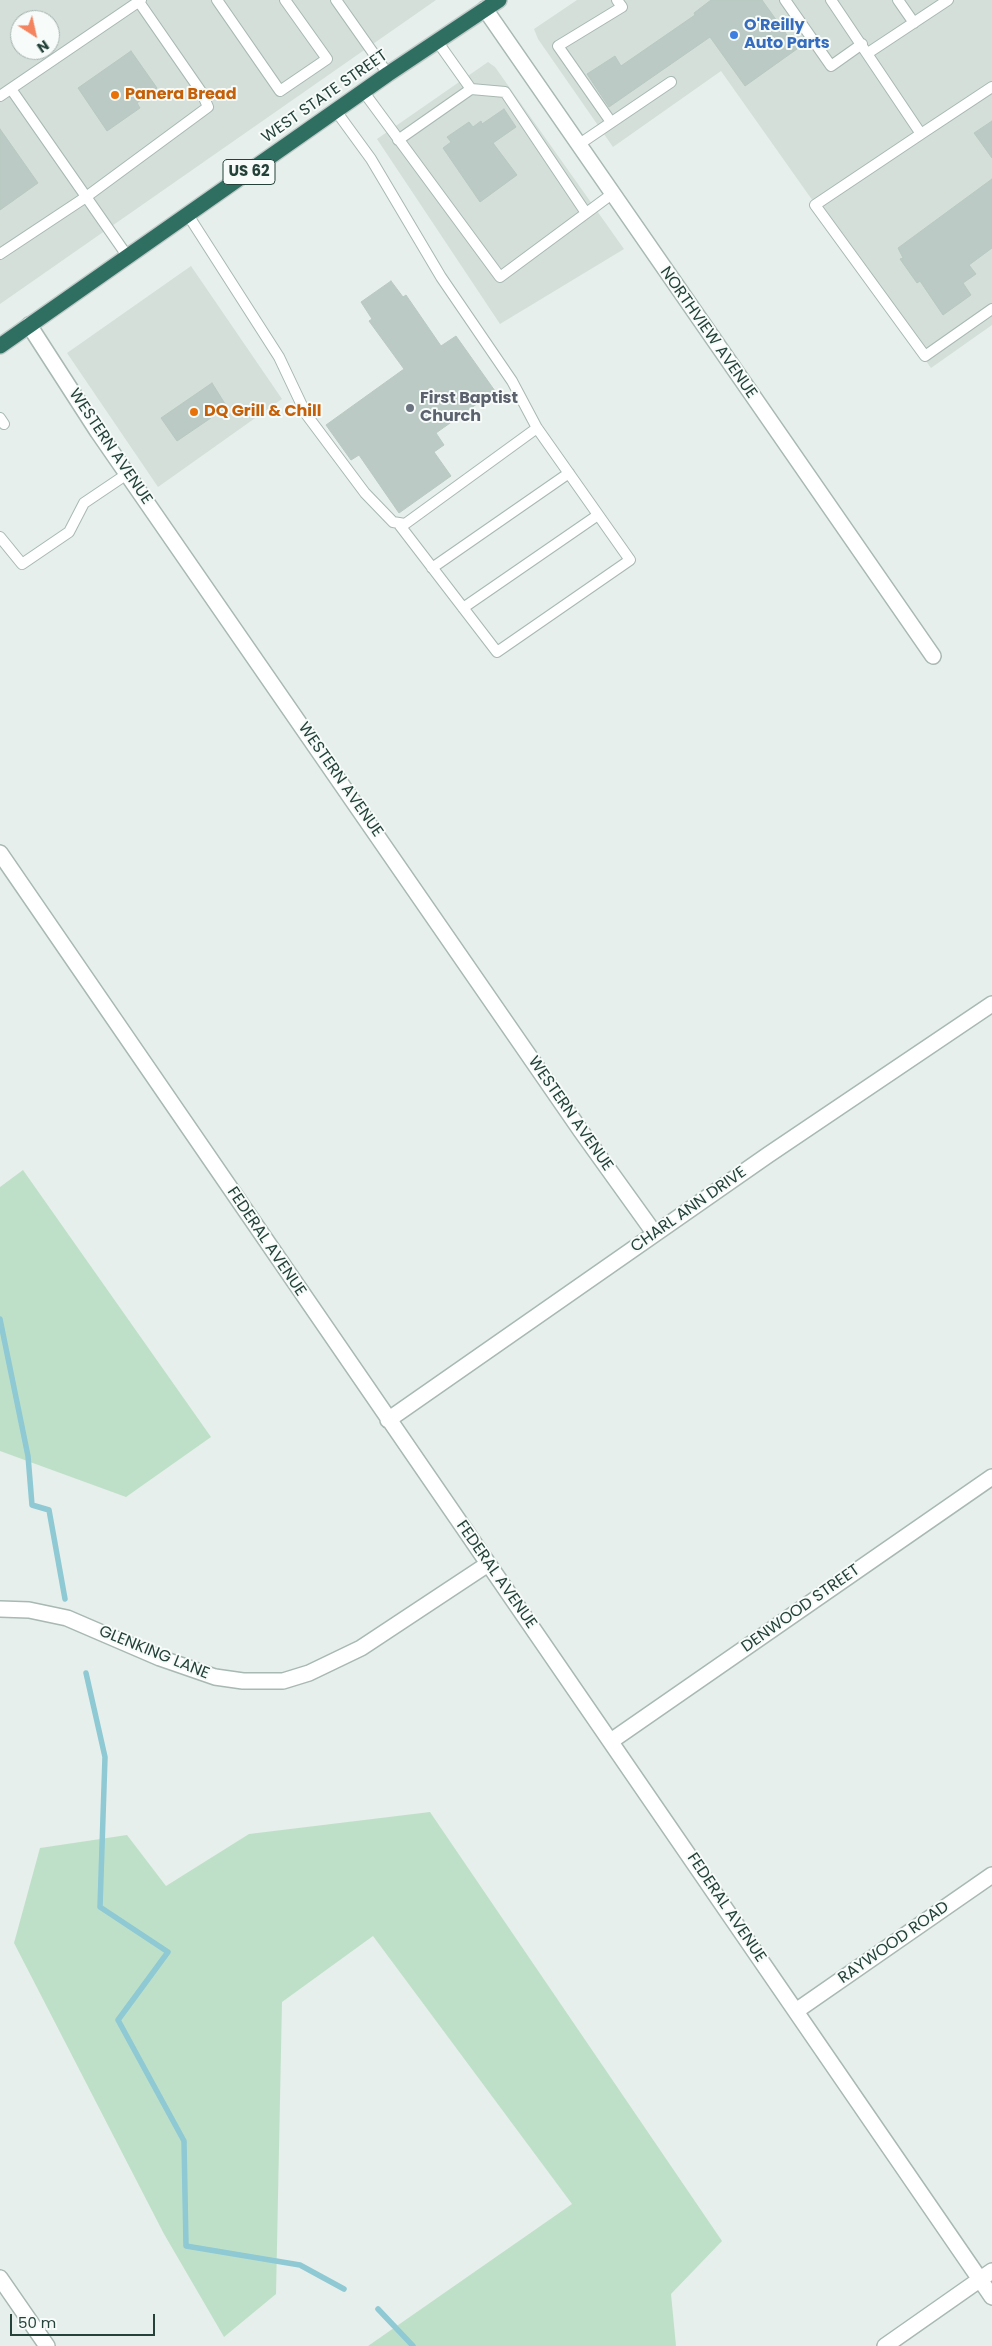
<!DOCTYPE html>
<html>
<head>
<meta charset="utf-8">
<style>
  body { margin:0 }
  #map { position:relative; width:992px; height:2346px; overflow:hidden; background:#e6efeb; font-family:Poppins,sans-serif }
  canvas { display:block }
  .north { position:absolute; left:10px; top:10px; width:50px; height:50px; box-sizing:border-box; background:#f7fbf9; border:1px solid #a3b1ad; border-radius:50%; rotate:145deg; font-size:14px; font-weight:700; line-height:20px; text-align:center; color:#24423a }
  .north::after { content:''; display:block; margin:auto; width:18px; height:22px; background:#f4845f; clip-path:polygon(50% 0,100% 100%,50% 72%,0 100%) }
  .scale { position:absolute; left:10px; top:2314px; width:145px; height:22px; box-sizing:border-box; border:2px solid #24423a; border-top:0; padding-left:6px; font-size:15px; line-height:18px; white-space:nowrap; color:#24423a; -webkit-text-stroke:4px #f7fbf9; paint-order:stroke }
</style>
</head>
<body>
<div id="map">
<canvas width="992" height="2346"></canvas>
<div class="north">N</div>
<div class="scale">50 m</div>
</div>
<script>
const ctx = document.querySelector('canvas').getContext('2d');
ctx.lineJoin = 'round';
function paint(path, color) { ctx.fillStyle = color; ctx.fill(path, 'evenodd'); }
const poly = rows => new Path2D(rows.map(r => 'M' + r).join(''));
function strokePath(path, color, width, dash) { ctx.strokeStyle = color; ctx.lineWidth = width; ctx.lineCap = dash ? 'butt' : 'round'; ctx.setLineDash(dash || []); ctx.stroke(path); }
function drawText(font, color, halo, rows, align = 'center') {
  ctx.font = font + ' Poppins,sans-serif'; ctx.lineWidth = 4; ctx.setLineDash([]); ctx.textBaseline = 'middle'; ctx.strokeStyle = halo; ctx.fillStyle = color; for (const [text, x, y, turn = 0] of rows) {
    ctx.save(); ctx.translate(x, y); ctx.rotate((+turn || 0) * Math.PI / 180); ctx.textAlign = isNaN(turn) ? turn : align; if (halo) ctx.strokeText(text, 0, 0); ctx.fillText(text, 0, 0); ctx.restore();
  }
}
paint(poly([
  [0,0,436,0,0,304],
  [20,20,50,20,50,50,20,50],
  [577,0,992,0,992,325,931,368,721,71,613,147,538,39,534,29],
  [488,62,495,67,624,249,500,324,377,139],
  [191,266,282,399,158,487,67,353]
]), '#d4dfda');
paint(poly([
  [23,1170,211,1437,126,1497,0,1451,0,1187],
  [430,1812,722,2241,671,2294,676,2346,368,2346,572,2204,373,1936,282,2002,276,2294,224,2337,164,2234,14,1943,40,1848,127,1835,166,1886,249,1834]
]), '#bfe0c8');
strokePath(poly([
  [0,1319,28,1456,32,1505,49,1510,65,1599],
  [86,1673,105,1757,100,1907,168,1952,118,2020,184,2141,186,2246,300,2265,344,2289],
  [378,2309,413,2346]
]), '#8ec9d4', 5.5);
const building = poly([
  [711,0,762,0,797,49,745,86,710,37,609,107,587,74,615,56,621,66,695,15,694,13,711,0],
  [131,51,157,88,137,103,140,108,107,131,78,88,131,51],
  [504,109,516,127,493,143,517,175,480,202,443,148,451,142,447,137,469,122,473,127,481,121,482,124,504,109],
  [992,121,992,158,974,133,992,121],
  [0,129,38,183,0,210,0,129],
  [992,179,992,248,969,265,976,274,963,283,971,295,943,315,920,281,917,283,900,259,903,258,898,248,992,179],
  [391,281,403,297,406,295,441,346,456,336,495,391,436,433,444,445,434,452,451,476,399,513,359,455,351,460,326,425,404,369,369,321,372,319,361,302,391,281],
  [212,383,227,407,177,441,161,418,212,383]
]);
paint(building, '#bbcac4');
strokePath(building, '#b8c9c2', 1);
const lane = poly([
  [217,0,280,91,327,59,285,0],
  [336,0,388,74],
  [785,0,831,66,862,44],
  [831,0,921,134,815,205,925,356,992,309],
  [898,0,914,23],
  [437,41,471,89],
  [868,53,948,0],
  [11,89,128,257],
  [363,91,500,277,612,194],
  [0,96,141,0],
  [336,111,371,159,441,277,512,381,537,428,630,560,497,652,398,523],
  [611,122,558,46,622,7,617,0],
  [921,134,992,87],
  [398,140,471,89,505,92,586,213],
  [578,145,671,82],
  [188,215,279,357,306,414,365,493,393,522,405,524,537,428],
  [0,254,86,197,208,107,202,93,139,2],
  [0,418,4,424],
  [0,537,22,564,69,532,84,503,127,474],
  [432,568,569,473],
  [463,608,598,515]
]);
const street = poly([
  [485,9,933,656],
  [29,325,98,432,581,1131,655,1234],
  [0,853,992,2297],
  [388,1420,768,1155,992,1004],
  [0,1609,29,1610,67,1618,160,1658,215,1677,243,1681,283,1681,309,1673,361,1648,488,1564],
  [611,1741,992,1477],
  [796,2011,992,1875],
  [0,2278,47,2346],
  [885,2346,992,2271]
]);
const highway = poly([
  [0,346,388,74,499,0]
]);
strokePath(lane, '#a8b8b2', 12);
strokePath(street, '#a8b8b2', 18);
strokePath(highway, '#c2cac8', 18);
strokePath(lane, '#fff', 10);
strokePath(street, '#fff', 15);
strokePath(highway, '#2f6f62', 15);
for (const [x, y, r, color] of [
  [734,35,5,"#3f7fe0"],
  [115,95,5,"#e8710a"],
  [410,408,5,"#6b7280"],
  [194,412,5,"#e8710a"]
]) { const dot = new Path2D(); dot.arc(x, y, r, 0, 2 * Math.PI); ctx.fillStyle = color; ctx.fill(dot); strokePath(dot, '#f7fbf9', 2); }
for (const [x, y, w] of [
  [249,172,52]
]) { const box = new Path2D(); box.roundRect(x - w / 2, y - 12.5, w, 25, 4); ctx.fillStyle = '#f7fbf9'; ctx.fill(box); strokePath(box, '#24423a', 1); }
drawText('bold 15px', '#24423a', null, [
  ["US 62",249,172]
]);
drawText('bold 16px', '#366cbe', '#f7fbf9', [
  ["O'Reilly",744,26],
  ["Auto Parts",744,44]
], 'left');
drawText('bold 16px', '#c56008', '#f7fbf9', [
  ["Panera Bread",125,95],
  ["DQ Grill & Chill",204,412]
], 'left');
drawText('16px', '#24423a', '#f7fbf9', [
  ["WEST STATE STREET",325,97,-35],
  ["NORTHVIEW AVENUE",708,333,55],
  ["WESTERN AVENUE",110,447,56],
  ["WESTERN AVENUE",340,780,55],
  ["WESTERN AVENUE",570,1114,55],
  ["CHARL ANN DRIVE",689,1210,-35],
  ["FEDERAL AVENUE",266,1242,56],
  ["FEDERAL AVENUE",496,1575,55],
  ["DENWOOD STREET",801,1609,-35],
  ["GLENKING LANE",154,1653,22],
  ["FEDERAL AVENUE",726,1908,56],
  ["RAYWOOD ROAD",894,1943,-35]
]);
drawText('bold 16px', '#5b616d', '#f7fbf9', [
  ["First Baptist",420,399],
  ["Church",420,417]
], 'left');
</script>
</body>
</html>
